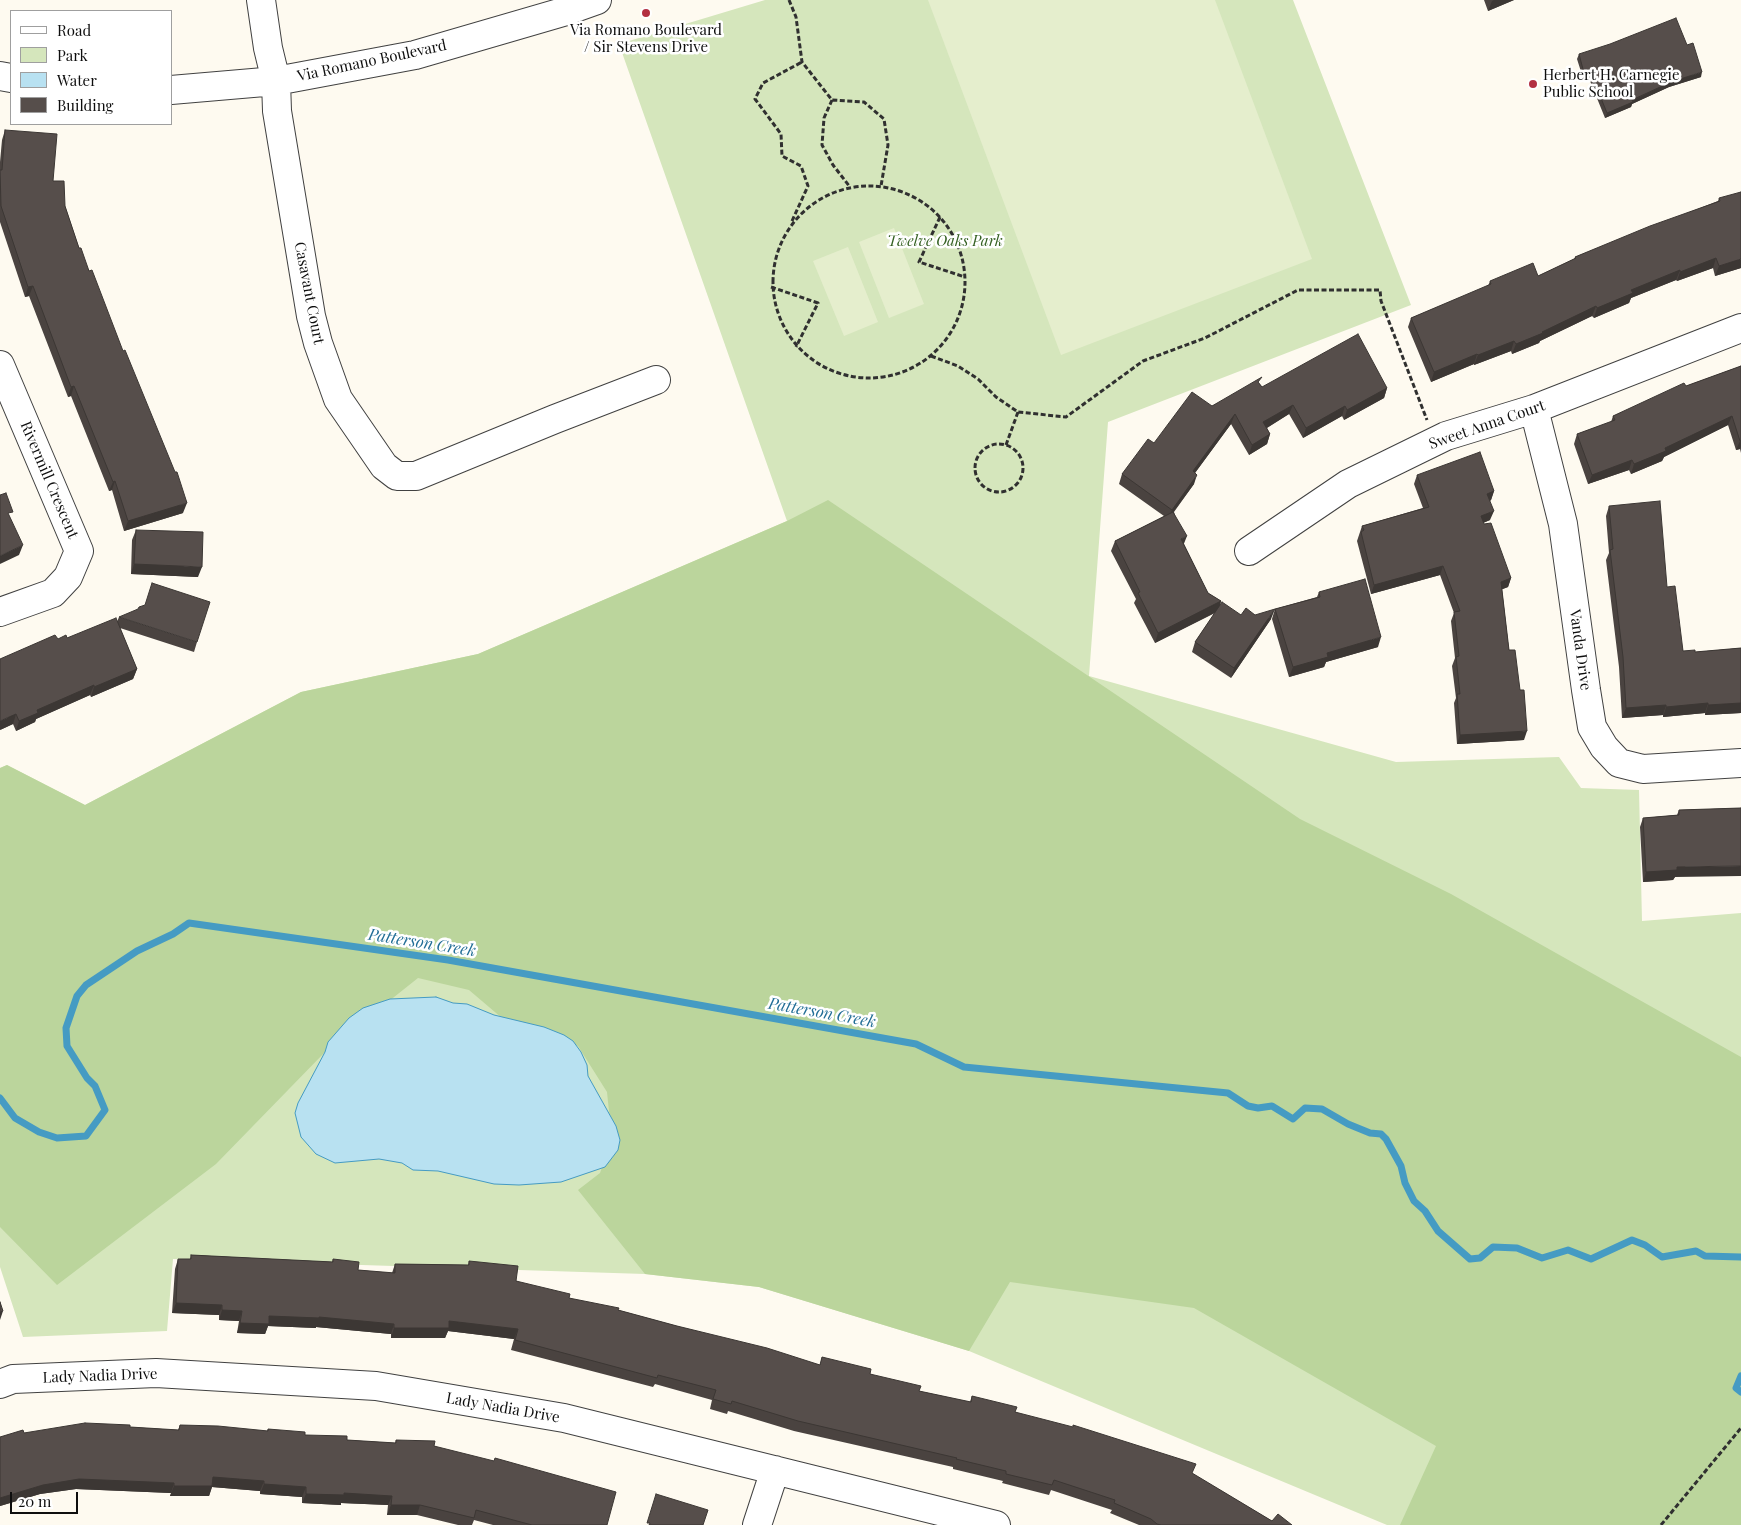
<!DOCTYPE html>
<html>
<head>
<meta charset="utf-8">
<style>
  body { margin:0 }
  #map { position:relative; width:1741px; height:1525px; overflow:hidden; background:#fefaf0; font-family:"Playfair Display",serif }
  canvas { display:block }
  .legend { position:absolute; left:10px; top:10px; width:162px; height:115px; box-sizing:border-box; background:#fff; border:1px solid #9f9f9f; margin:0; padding:6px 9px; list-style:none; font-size:15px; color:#0e0e0e }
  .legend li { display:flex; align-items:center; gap:10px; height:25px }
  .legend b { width:25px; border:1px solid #9f9f9f }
  .scale { position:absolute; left:10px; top:1492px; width:68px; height:22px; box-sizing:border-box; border:2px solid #0e0e0e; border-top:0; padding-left:6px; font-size:15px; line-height:18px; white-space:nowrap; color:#0e0e0e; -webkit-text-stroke:4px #fff; paint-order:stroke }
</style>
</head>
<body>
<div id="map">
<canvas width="1741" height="1525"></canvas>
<ul class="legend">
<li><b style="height:6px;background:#fff"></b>Road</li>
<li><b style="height:14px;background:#d5e6bc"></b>Park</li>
<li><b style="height:14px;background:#b8e1f1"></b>Water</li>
<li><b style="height:14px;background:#564e4b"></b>Building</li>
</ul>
<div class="scale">20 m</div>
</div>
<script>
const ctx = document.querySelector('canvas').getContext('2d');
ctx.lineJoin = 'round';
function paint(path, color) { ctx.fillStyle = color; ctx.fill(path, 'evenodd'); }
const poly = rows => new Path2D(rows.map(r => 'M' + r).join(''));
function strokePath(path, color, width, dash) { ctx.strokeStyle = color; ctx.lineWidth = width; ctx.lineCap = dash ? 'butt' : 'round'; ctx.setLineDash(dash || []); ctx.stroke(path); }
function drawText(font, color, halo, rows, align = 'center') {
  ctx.font = font + ' "Playfair Display",serif'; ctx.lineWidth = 5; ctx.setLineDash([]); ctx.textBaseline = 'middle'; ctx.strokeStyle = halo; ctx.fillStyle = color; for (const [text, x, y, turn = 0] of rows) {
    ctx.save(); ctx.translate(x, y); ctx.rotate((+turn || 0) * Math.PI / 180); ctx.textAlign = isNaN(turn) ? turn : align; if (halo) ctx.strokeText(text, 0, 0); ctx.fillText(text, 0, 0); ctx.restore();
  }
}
paint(poly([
  [765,0,1293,0,1411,305,1108,422,1089,676,1396,762,1559,757,1581,788,1639,790,1642,921,1741,913,1741,1525,1387,1525,969,1351,759,1287,645,1274,173,1259,167,1331,23,1337,0,1267,0,768,7,765,85,805,301,692,478,654,787,521,619,44]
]), '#d5e6bc');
paint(poly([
  [828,500,1300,819,1451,894,1741,1057,1741,1525,1400,1525,1436,1446,1194,1308,1010,1282,969,1351,759,1287,645,1274,578,1190,600,1173,612,1140,607,1092,578,1046,552,1035,529,1041,469,990,418,978,325,1052,216,1164,57,1285,0,1227,0,768,7,765,85,805,301,692,478,654,787,521]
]), '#bbd59c');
paint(poly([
  [928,0,1215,0,1312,259,1061,355],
  [894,228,924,304,889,318,859,242],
  [848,247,878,322,844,336,813,261]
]), '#e5eecd');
const water = poly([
  [436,997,453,1003,467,1004,494,1015,544,1027,564,1035,573,1041,581,1052,587,1065,588,1076,616,1126,620,1140,618,1150,605,1167,561,1182,519,1185,494,1184,438,1171,413,1170,402,1163,379,1159,335,1163,316,1154,301,1137,295,1113,298,1103,325,1052,328,1042,349,1018,363,1008,390,999,436,997]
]);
paint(water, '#b8e1f1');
strokePath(water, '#459bc3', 1);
strokePath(poly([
  [0,1098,15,1118,39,1132,57,1138,86,1136,105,1110,95,1086,87,1078,67,1046,66,1028,77,996,86,985,137,951,173,934,189,923,448,960,916,1044,964,1067,1228,1093,1248,1106,1258,1108,1272,1106,1293,1119,1305,1108,1322,1109,1348,1124,1370,1133,1381,1134,1386,1139,1401,1166,1405,1183,1414,1201,1425,1211,1438,1231,1470,1259,1480,1258,1493,1247,1517,1248,1542,1258,1568,1250,1591,1259,1632,1240,1645,1245,1662,1257,1696,1251,1705,1256,1741,1257],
  [1741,1376,1736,1388,1741,1392]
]), '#459bc3', 7);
const minor = poly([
  [261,0,268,48,276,81,277,111,311,316,318,343,338,399,384,466,397,476,416,476,555,419,656,380],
  [0,76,11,78],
  [171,90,276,81,415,55,566,11,597,0],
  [0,365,79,551,68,577,53,593,0,612],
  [1534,409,1563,524,1586,690,1592,727,1604,747,1619,763,1643,769,1741,763],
  [1249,551,1348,484,1446,436,1534,409,1741,328],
  [0,1384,13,1379,156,1373,376,1386,564,1418,996,1525],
  [757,1525,775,1470]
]);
strokePath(minor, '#414141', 30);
strokePath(poly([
  [789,0,796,17,802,62,832,100,864,102,884,119,888,145,881,186],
  [832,100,824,118,822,145,833,165,850,187],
  '773 282a96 96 0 1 1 192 0a96 96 0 1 1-192 0Z',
  [940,217,919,262,965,277],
  [792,221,808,186,801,166,782,156,781,134,755,99,763,83,802,62],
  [771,287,818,303,796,347],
  [931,356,958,366,978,379,996,397,1018,412,1066,417,1143,361,1205,338,1298,290,1380,290,1381,301,1427,420],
  '975 468a24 24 0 1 1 48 0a24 24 0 1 1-48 0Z',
  [1006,445,1018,412],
  [1661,1525,1741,1428]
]), '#303030', 3, [5, 2.5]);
strokePath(minor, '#fff', 28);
paint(poly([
  [1484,0,1514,0,1488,11],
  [1579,54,1701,77,1669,87,1632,104,1631,107,1605,118,1588,76,1583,78,1577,59],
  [5,130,53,181,65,206,79,248,89,271,183,513,124,531,112,490,109,491,71,396,68,397,29,296,25,297,0,222,0,162,2,140],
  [1719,198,1741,268,1715,276,1713,268,1677,281,1676,280,1631,298,1629,303,1594,318,1592,316,1540,341,1539,343,1512,354,1511,351,1474,365,1474,364,1431,382,1408,327,1411,318,1488,286,1490,281,1538,276,1574,259,1575,257,1718,201],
  [1741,366,1741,453,1740,449,1736,450,1728,425,1664,457,1662,461,1631,474,1629,470,1588,484,1574,444,1577,434,1611,422,1613,416,1686,386],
  [1259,383,1262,387,1387,388,1384,398,1344,420,1342,416,1303,438,1289,414,1267,428,1270,434,1267,444,1249,455,1231,424,1195,473,1194,484,1174,512,1184,544,1208,593,1221,601,1220,606,1241,615,1255,615,1271,619,1231,678,1192,652,1195,642,1215,613,1155,643,1134,603,1136,599,1111,551,1115,541,1164,516,1119,484,1122,474,1154,443,1212,406],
  [1417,475,1494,491,1491,500,1490,501,1490,520,1483,523,1511,578,1508,587,1502,589,1509,650,1524,740,1457,744,1454,703,1456,698,1452,666,1455,658,1451,621,1454,613,1440,575,1371,594,1357,541,1362,526,1423,508,1414,484],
  [1609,506,1667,587,1683,651,1695,652,1741,648,1741,713,1705,715,1705,713,1663,717,1663,715,1622,718,1619,667,1606,560,1609,553,1606,516],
  [136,530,198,577,131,574,132,540],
  [1319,592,1378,647,1326,662,1324,667,1289,677,1272,619,1275,609,1317,597],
  [119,617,197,642,194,652,120,628,137,669,133,679,91,697,90,695,36,719,35,722,16,731,13,724,0,730,58,639,67,638,117,622],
  [1741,808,1675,877,1673,880,1643,882,1640,827,1643,818,1677,815,1679,810],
  [191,1255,332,1262,333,1259,358,1270,392,1273,395,1264,468,1265,469,1261,516,1281,569,1298,618,1310,820,1365,822,1357,870,1374,919,1391,970,1402,972,1396,1015,1412,1193,1474,1272,1521,1292,1525,1139,1525,1110,1513,1112,1510,1051,1490,1049,1495,1002,1483,1003,1481,953,1469,953,1467,794,1431,728,1411,727,1414,710,1409,712,1400,655,1384,653,1387,511,1350,514,1339,448,1331,445,1338,391,1338,391,1334,316,1327,316,1328,268,1326,265,1334,237,1333,239,1321,219,1320,219,1315,172,1313,175,1269,178,1259,190,1259],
  [180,1425,267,1431,268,1429,305,1435,347,1440,395,1443,396,1440,434,1446,607,1525,493,1525,474,1520,472,1525,458,1525,417,1515,387,1515,388,1505,341,1503,341,1505,302,1503,302,1497,260,1494,260,1491,212,1487,209,1496,170,1496,171,1493,76,1489,40,1494,0,1506,0,1437,24,1433,130,1427,178,1430]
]), '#4a4340');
paint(poly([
  [1494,0,1514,0,1488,11,1492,1],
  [1590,71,1588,76,1583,78,1584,73],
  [1702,72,1701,77,1669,87,1632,104,1631,107,1605,118,1607,113,1671,82],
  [1716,258,1713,268,1677,281,1680,272],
  [1741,259,1741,268,1715,276,1719,266],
  [1680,270,1676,280,1631,298,1629,303,1594,318,1597,308,1631,290],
  [33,286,29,296,25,297,28,287],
  [1596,306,1592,316,1540,341,1539,343,1512,354,1516,344],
  [1514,341,1511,351,1474,365,1478,355],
  [1477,354,1474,364,1431,382,1434,372],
  [74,386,71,396,68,397,71,387],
  [1387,388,1384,398,1344,420,1347,410],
  [1293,405,1289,414,1260,432,1263,422],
  [1345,406,1342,416,1303,438,1306,428],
  [1235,414,1231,424,1189,481,1193,471],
  [1732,416,1728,425,1664,457,1662,461,1631,474,1634,464,1665,448],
  [1270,434,1267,444,1249,455,1252,445],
  [1741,440,1741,447,1740,449,1736,450,1740,441],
  [1632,460,1629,470,1588,484,1592,475],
  [1197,475,1194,484,1168,519,1172,510],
  [115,481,112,490,109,491,113,482],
  [1494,491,1491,500,1484,503,1487,494],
  [187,503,183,513,124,531,128,521],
  [1494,511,1490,520,1478,525,1481,516],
  [1187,536,1183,546,1181,539],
  [23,545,19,555,0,564,0,556],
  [134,564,202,567,198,577,131,574],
  [1443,566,1440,575,1371,594,1374,585],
  [1511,578,1508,587,1498,591,1501,582],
  [1221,601,1218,611,1155,643,1158,633],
  [1275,609,1271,619,1231,678,1234,668],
  [1381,637,1378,647,1326,662,1324,667,1289,677,1293,667,1327,653],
  [137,669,133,679,91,697,94,687],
  [94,685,90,695,36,719,35,722,16,731,19,721,37,710],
  [1708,703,1705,713,1663,717,1666,707],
  [1741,703,1741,713,1705,715,1708,705],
  [1666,705,1663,715,1622,718,1626,708],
  [16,714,13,724,0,730,0,721],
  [1527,731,1524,740,1457,744,1460,735],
  [1741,866,1741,876,1675,877,1673,880,1643,882,1646,872,1677,867],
  [176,1303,222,1305,219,1315,172,1313],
  [222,1310,242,1311,239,1321,219,1320],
  [3,1311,0,1320,0,1312],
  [269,1316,319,1317,394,1324,391,1334,316,1327,316,1328,268,1326,265,1334,237,1333,240,1323],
  [449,1321,518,1329,514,1339,448,1331,445,1338,391,1338,394,1328],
  [213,1477,264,1481,260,1491,212,1487,209,1496,170,1496,174,1486],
  [79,1479,174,1483,171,1493,76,1489,40,1494,0,1506,0,1498,43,1485],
  [264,1484,306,1487,302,1497,260,1494],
  [344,1493,392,1496,388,1505,341,1503,341,1505,302,1503,306,1494],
  [391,1505,420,1505,417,1515,387,1515]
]), '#3c3734');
const building = poly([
  [1676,18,1687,45,1693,43,1702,72,1671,82,1632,100,1633,102,1607,113,1590,71,1584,73,1579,54,1610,44,1676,18],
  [5,130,57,134,53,181,64,181,65,206,79,248,81,248,89,271,92,270,123,351,125,350,175,472,177,472,187,503,128,521,115,481,113,482,74,386,71,387,33,286,28,287,1,206,0,170,2,170,5,130],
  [1741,192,1741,259,1719,266,1716,258,1680,272,1680,270,1631,290,1633,293,1597,308,1596,306,1542,332,1543,333,1516,344,1514,341,1478,355,1477,354,1434,372,1411,318,1491,284,1490,281,1533,263,1538,276,1576,258,1575,257,1650,226,1720,201,1719,198,1741,192],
  [1358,334,1387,388,1347,410,1345,406,1306,428,1293,405,1263,422,1270,434,1252,445,1235,414,1193,471,1197,475,1172,510,1122,474,1148,439,1154,443,1192,392,1212,406,1262,377,1258,382,1262,387,1358,334],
  [1741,366,1741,440,1740,441,1732,416,1665,448,1666,451,1634,464,1632,460,1592,475,1577,434,1615,420,1613,416,1684,383,1686,386,1741,366],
  [1480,452,1494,491,1487,494,1494,511,1481,516,1484,524,1491,523,1511,578,1501,582,1509,650,1515,650,1520,690,1524,690,1527,731,1460,735,1457,694,1460,694,1456,657,1459,656,1454,612,1460,611,1443,566,1374,585,1361,532,1364,530,1362,526,1429,507,1417,475,1480,452],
  [6,493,13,512,8,513,23,545,0,556,0,495,6,493],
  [1660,501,1667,587,1675,586,1683,651,1695,650,1695,652,1741,648,1741,703,1708,705,1708,703,1666,707,1666,705,1626,708,1623,657,1610,550,1613,549,1609,506,1660,501],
  [1173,512,1187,536,1181,539,1208,593,1221,601,1158,633,1138,593,1140,592,1115,541,1173,512],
  [136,530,203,532,202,567,134,564,136,530],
  [1365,579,1381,637,1327,653,1328,657,1293,667,1275,609,1320,597,1319,592,1365,579],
  [152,583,210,602,197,642,119,617,138,609,139,607,145,605,152,583],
  [1222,602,1241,615,1246,608,1255,615,1275,609,1234,668,1195,642,1222,602],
  [116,618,137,669,94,687,94,685,37,710,38,713,19,721,16,714,0,721,0,659,55,635,58,639,66,635,67,638,116,618],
  [1741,808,1741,866,1677,867,1677,870,1646,872,1643,818,1679,815,1679,810,1741,808],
  [191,1255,333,1262,333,1259,359,1262,358,1270,395,1273,395,1264,469,1265,469,1261,518,1266,516,1281,570,1294,569,1298,619,1308,618,1310,677,1326,767,1348,820,1365,822,1357,871,1369,870,1374,921,1386,919,1391,971,1402,972,1396,1017,1407,1015,1412,1073,1427,1073,1425,1196,1464,1192,1473,1272,1521,1278,1514,1292,1525,1161,1525,1157,1524,1151,1519,1114,1503,1115,1500,1054,1480,1052,1485,1006,1474,1006,1471,956,1459,957,1458,798,1421,732,1401,731,1404,713,1399,716,1390,658,1375,657,1378,515,1340,518,1329,449,1321,449,1328,394,1328,394,1324,319,1317,319,1318,269,1316,269,1324,240,1323,242,1311,222,1310,222,1305,176,1303,178,1259,191,1259,191,1255],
  [0,1302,3,1311,0,1312,0,1302],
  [85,1423,130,1425,130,1427,179,1430,180,1425,218,1426,268,1431,268,1429,305,1432,305,1435,347,1436,347,1440,396,1443,396,1440,435,1441,434,1446,494,1461,495,1458,616,1492,607,1525,532,1525,476,1510,474,1518,420,1505,391,1505,392,1496,344,1493,344,1495,306,1494,306,1487,264,1484,264,1481,213,1477,212,1486,174,1486,174,1483,79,1479,43,1485,0,1498,0,1437,23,1430,24,1433,85,1423],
  [656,1494,708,1510,703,1525,649,1525,650,1523,647,1523,656,1494]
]);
paint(building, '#564e4b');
strokePath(building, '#3c3734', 1);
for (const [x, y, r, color] of [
  [646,13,5,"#b33042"],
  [1533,84,5,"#b33042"]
]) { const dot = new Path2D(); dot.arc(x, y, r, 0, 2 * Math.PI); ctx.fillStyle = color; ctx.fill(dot); strokePath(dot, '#fff', 2); }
drawText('15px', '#0e0e0e', '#fff', [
  ["Via Romano Boulevard",646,30],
  ["/ Sir Stevens Drive",646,47],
  ["Herbert H. Carnegie",1543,75,"left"],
  ["Public School",1543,92,"left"]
]);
drawText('15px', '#0e0e0e', '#fff', [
  ["Via Romano Boulevard",372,61,-12],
  ["Casavant Court",309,293,79],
  ["Sweet Anna Court",1487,425,-19],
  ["Rivermill Crescent",49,480,67],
  ["Vanda Drive",1580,650,82],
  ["Lady Nadia Drive",100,1376,-2],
  ["Lady Nadia Drive",503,1408,10]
]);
drawText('italic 15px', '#356123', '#fff', [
  ["Twelve Oaks Park",945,241]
]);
drawText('italic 16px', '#216d96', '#fff', [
  ["Patterson Creek",422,943,9],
  ["Patterson Creek",822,1013,10]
]);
</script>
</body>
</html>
